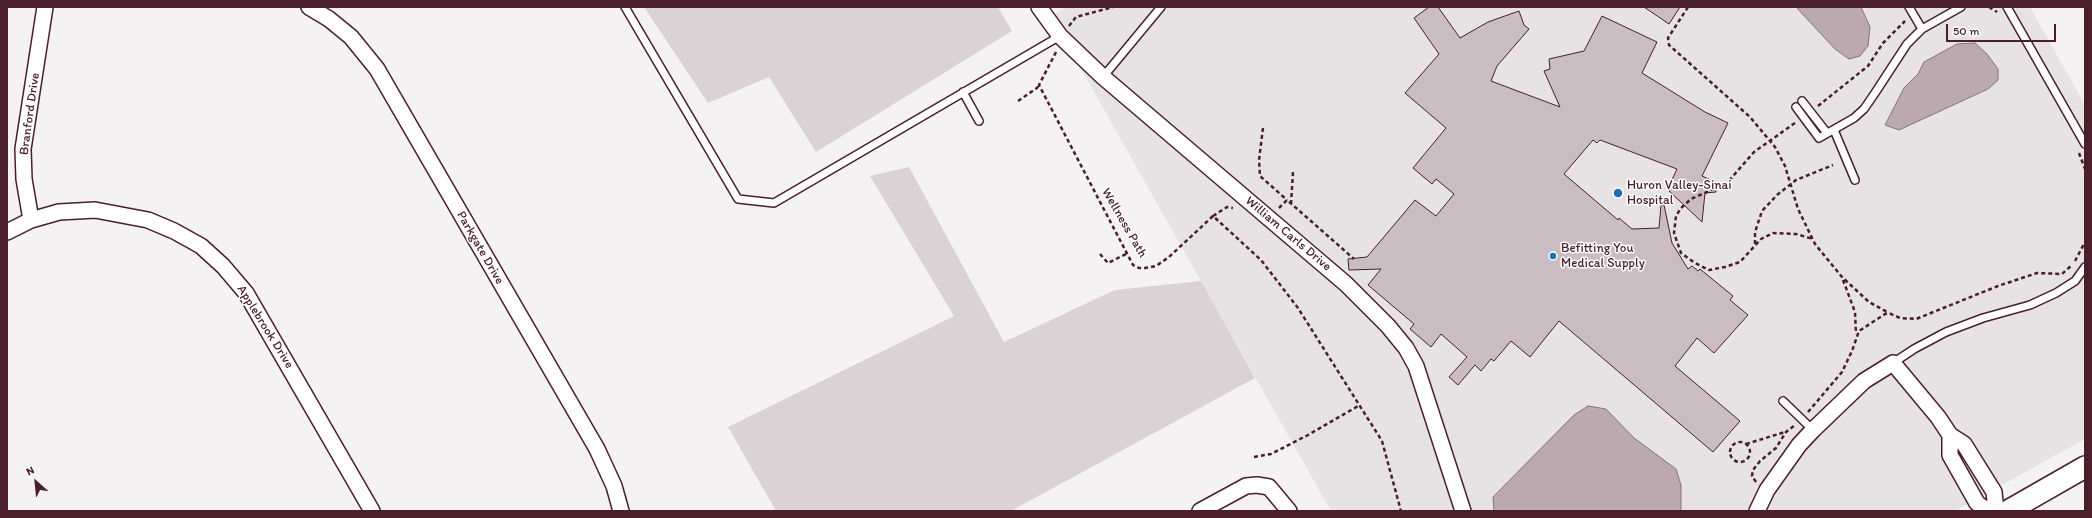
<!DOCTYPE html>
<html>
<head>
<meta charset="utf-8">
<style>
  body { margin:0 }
  #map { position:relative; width:2092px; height:518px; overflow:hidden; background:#f4f2f2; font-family:Itim,sans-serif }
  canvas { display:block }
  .frame { position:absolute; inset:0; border:8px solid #4a1f2b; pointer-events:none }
  .north { position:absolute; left:16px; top:462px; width:40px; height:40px; -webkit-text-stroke:3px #fff; paint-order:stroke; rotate:333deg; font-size:11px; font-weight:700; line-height:16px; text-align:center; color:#4a1f2b }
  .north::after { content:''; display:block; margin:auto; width:14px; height:18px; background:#4a1f2b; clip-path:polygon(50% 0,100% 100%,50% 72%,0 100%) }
  .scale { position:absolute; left:1946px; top:24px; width:110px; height:18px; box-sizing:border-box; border:2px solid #4a1f2b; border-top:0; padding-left:5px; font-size:12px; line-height:14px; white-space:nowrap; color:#4a1f2b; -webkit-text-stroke:3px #fff; paint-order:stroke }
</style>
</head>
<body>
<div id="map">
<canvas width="2092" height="518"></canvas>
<div class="frame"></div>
<div class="north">N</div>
<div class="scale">50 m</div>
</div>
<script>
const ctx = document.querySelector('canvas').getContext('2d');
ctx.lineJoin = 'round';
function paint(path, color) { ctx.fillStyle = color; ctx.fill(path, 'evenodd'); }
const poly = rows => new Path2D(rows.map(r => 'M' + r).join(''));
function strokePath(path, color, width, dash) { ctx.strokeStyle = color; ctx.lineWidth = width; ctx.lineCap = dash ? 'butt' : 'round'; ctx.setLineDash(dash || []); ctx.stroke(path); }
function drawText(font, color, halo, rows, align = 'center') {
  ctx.font = font + ' Itim,sans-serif'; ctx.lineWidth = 3; ctx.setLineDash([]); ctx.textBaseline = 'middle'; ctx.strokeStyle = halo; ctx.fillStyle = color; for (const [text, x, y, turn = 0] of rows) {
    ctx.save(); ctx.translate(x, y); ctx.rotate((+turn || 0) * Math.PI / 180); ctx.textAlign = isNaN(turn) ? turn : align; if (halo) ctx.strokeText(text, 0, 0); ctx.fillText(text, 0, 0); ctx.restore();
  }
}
paint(poly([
  [1067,7,2030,7,2085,105,2085,439,1955,511,1331,511,1051,16]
]), '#e7e2e3');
paint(poly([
  [644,7,998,7,1012,31,816,152,769,77,708,103],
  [909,167,1004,342,1115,290,1201,281,1255,378,1011,511,776,511,728,427,954,316,870,176]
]), '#dbd2d5');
const water = poly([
  [1796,7,1861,7,1870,27,1868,46,1860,56,1849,59,1835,49,1796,7],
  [1975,43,1987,54,1998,69,1998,80,1988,89,1899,130,1885,125,1904,88,1918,74,1924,62,1957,44,1975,43],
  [1588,406,1606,409,1634,438,1676,469,1681,485,1681,511,1494,511,1493,497,1574,415,1588,406]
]);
paint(water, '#baa9ae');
strokePath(water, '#8d727a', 1);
const building = poly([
  [1429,7,1438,7,1460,38,1488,22,1519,11,1524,25,1529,29,1497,66,1491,81,1560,107,1544,71,1550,69,1549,59,1584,51,1602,16,1657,42,1642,73,1705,112,1728,123,1702,176,1715,182,1716,192,1705,193,1702,222,1669,191,1673,184,1671,182,1677,169,1600,140,1597,143,1593,140,1564,174,1618,220,1619,218,1632,229,1659,228,1661,205,1664,205,1672,243,1688,269,1692,266,1698,271,1700,269,1733,296,1730,300,1748,315,1714,353,1697,338,1675,366,1740,421,1713,452,1559,321,1530,357,1511,341,1494,361,1491,359,1481,371,1475,365,1458,385,1449,377,1467,357,1441,334,1431,347,1410,329,1414,324,1368,285,1381,269,1349,270,1348,259,1367,257,1415,200,1436,216,1454,194,1436,179,1432,184,1413,168,1446,128,1405,93,1439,54,1414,18,1429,7],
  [1644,7,1680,7,1669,24,1644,7]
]);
paint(building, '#cabdc1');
strokePath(building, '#4a1f2b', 1);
const lane = poly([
  [625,7,738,199,774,203,1060,36],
  [1909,7,1922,29],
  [2007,7,2085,144],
  [1103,77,1161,7],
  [963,92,979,121],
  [1802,101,1827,133],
  [1796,107,1819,138,1854,118,1864,109,1875,93,1907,44,1922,29,1961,7],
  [1834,130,1855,180],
  [1893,363,1914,349,1946,332,1983,318,2030,305,2056,293,2075,281,2085,267],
  [1783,401,1813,430]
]);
const street = poly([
  [309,7,329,19,351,37,377,69,597,449,614,486,621,511],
  [1039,7,1060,36,1103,77,1346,284,1388,326,1406,348,1416,366,1463,511],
  [31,220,24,179,23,149,45,7],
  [7,232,31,220,59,212,95,210,148,220,174,231,201,246,223,266,246,293,372,511],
  [1950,435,1964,444,1994,492,1996,511],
  [1200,511,1246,486,1257,485,1269,487,1289,511],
  [1757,511,1767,490,1799,445,1813,430,1864,381,1893,363,1938,417,1950,435,1950,455,1977,503,1988,511]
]);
const secondary = poly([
  [2008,511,2085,467]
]);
strokePath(lane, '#4a1f2b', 10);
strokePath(street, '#4a1f2b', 18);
strokePath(secondary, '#4a1f2b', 24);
strokePath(poly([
  [1688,7,1668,38,1669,45,1750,117,1775,147,1785,166,1798,209,1815,244,1842,277,1869,302,1889,313],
  [1989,7,1997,12],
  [1069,26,1076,17,1113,7],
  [1056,52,1039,85,1133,265,1139,268,1145,268,1156,266,1169,257,1213,216,1261,260,1298,308,1382,441,1401,511],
  [1018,101,1037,88,1039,85],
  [1818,106,1868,66,1883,43,1905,21],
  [1795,123,1754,152,1727,183,1691,199,1681,208,1676,216,1674,233,1681,253,1695,263,1709,270,1725,267,1740,262,1761,239,1773,233,1796,234,1813,239],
  [1263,128,1259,160,1260,176,1287,200],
  [2079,153,2085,169],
  [1291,204,1293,172],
  [1279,208,1287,200,1354,259],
  [1213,216,1227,207,1233,208],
  [1755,244,1755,232,1762,211,1777,195,1796,180,1833,165],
  [1100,254,1108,263,1126,254],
  [2075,261,2085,242],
  [1843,280,1855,312,1856,334],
  [1808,412,1842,372,1852,351,1859,331,1885,314,1889,313,1900,318,1916,319,1998,286,2037,273,2062,274,2072,265],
  '1730 452a10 10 0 1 1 20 0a10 10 0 1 1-20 0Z',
  [1746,444,1785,432],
  [1254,457,1271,454,1308,435,1360,405],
  [1756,482,1752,476,1753,470,1760,461,1776,448,1786,432,1795,425]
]), '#4a1f2b', 2.5, [4, 3]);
strokePath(lane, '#fff', 7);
strokePath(street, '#fff', 15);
strokePath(secondary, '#fff', 21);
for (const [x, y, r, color] of [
  [1618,193,5,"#1f6fb2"],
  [1553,256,4,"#1f6fb2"]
]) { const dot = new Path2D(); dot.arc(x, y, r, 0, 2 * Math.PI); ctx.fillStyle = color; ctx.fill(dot); strokePath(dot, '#fff', 1.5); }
drawText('13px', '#4a1f2b', '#fff', [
  ["Branford Drive",30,114,-82],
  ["Wellness Path",1124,223,60],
  ["William Carls Drive",1288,234,40],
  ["Parkgate Drive",480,248,60],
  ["Applebrook Drive",265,327,58]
]);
drawText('13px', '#4a1f2b', '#fff', [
  ["Huron Valley-Sinai",1627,186],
  ["Hospital",1627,201],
  ["Befitting You",1561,249],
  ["Medical Supply",1561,264]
], 'left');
</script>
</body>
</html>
